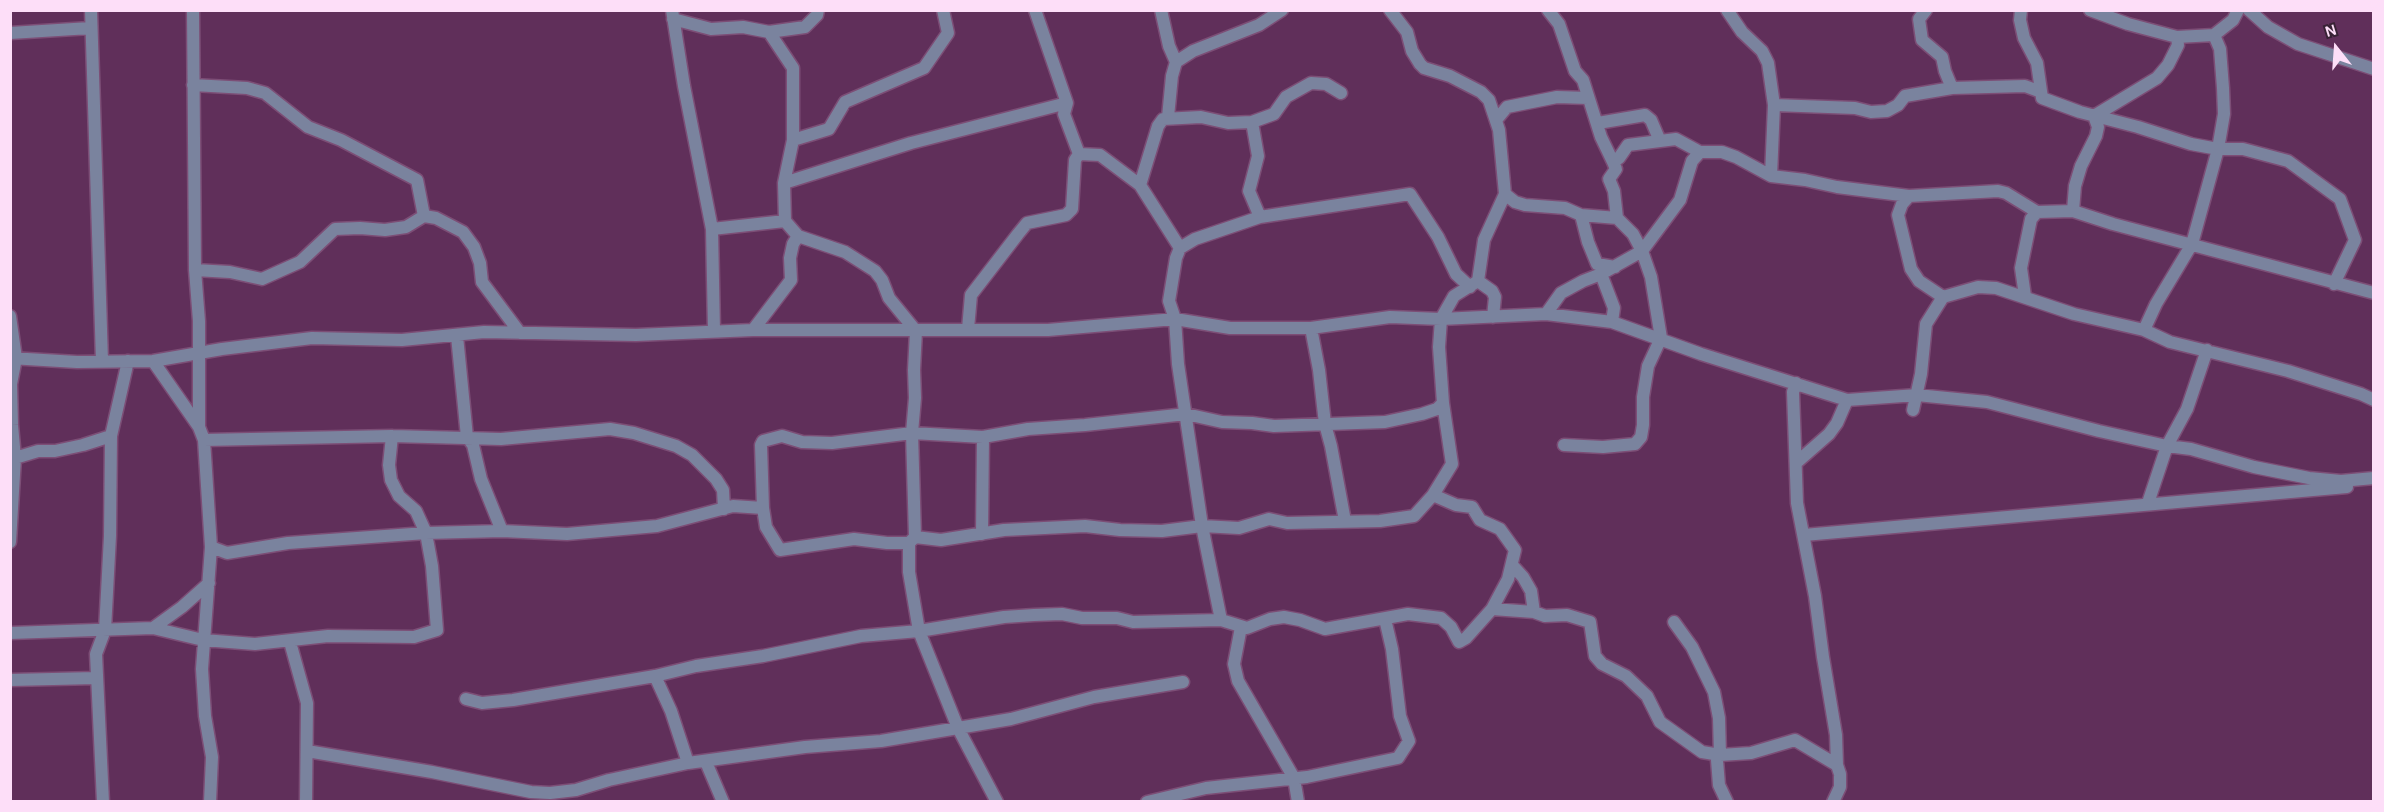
<!DOCTYPE html>
<html>
<head>
<meta charset="utf-8">
<style>
  body { margin:0 }
  #map { position:relative; width:2384px; height:812px; overflow:hidden; background:#602f5a; font-family:Karla,sans-serif }
  canvas { display:block }
  .frame { position:absolute; inset:0; border:12px solid #fddef8; pointer-events:none }
  .north { position:absolute; left:2306px; top:18px; width:60px; height:60px; -webkit-text-stroke:4px #382235; paint-order:stroke; rotate:343deg; font-size:16px; font-weight:700; line-height:24px; text-align:center; color:#fddef8 }
  .north::after { content:''; display:block; margin:auto; width:21px; height:27px; background:#fddef8; clip-path:polygon(50% 0,100% 100%,50% 72%,0 100%) }
</style>
</head>
<body>
<div id="map">
<canvas width="2384" height="812"></canvas>
<div class="frame"></div>
<div class="north">N</div>
</div>
<script>
const ctx = document.querySelector('canvas').getContext('2d');
ctx.lineJoin = 'round';
const poly = rows => new Path2D(rows.map(r => 'M' + r).join(''));
function strokePath(path, color, width, dash) { ctx.strokeStyle = color; ctx.lineWidth = width; ctx.lineCap = dash ? 'butt' : 'round'; ctx.setLineDash(dash || []); ctx.stroke(path); }
const street = poly([
  [91,10,102,361],
  [193,10,195,270,199,321,199,427],
  [672,10,684,86,712,229,714,331],
  [943,10,948,33,924,68,845,102,829,129,793,140,784,183,785,221,798,236,845,252,875,271,882,280,889,298,916,331,914,370,915,398,912,433,915,537,909,543,909,572,919,631,958,728,997,802],
  [1035,10,1067,103],
  [1161,10,1169,46,1176,62],
  [1548,10,1559,24,1575,71,1583,80,1601,137,1613,162,1616,169,1609,179,1614,191,1617,218,1633,234,1642,251,1651,277,1661,338,1648,366,1643,397,1643,425,1641,437,1635,444,1603,447,1564,445],
  [1727,10,1742,32,1762,51,1768,63,1774,105,1771,176],
  [1926,10,1919,19,1922,40,1942,57,1945,71,1952,88],
  [2021,10,2020,20,2024,38,2037,63,2042,98,2080,112,2138,127,2191,144,2218,149,2243,149,2288,161,2340,199,2355,240,2334,284],
  [2090,10,2128,24,2177,37,2214,35,2233,20,2238,10],
  [2249,10,2268,27,2298,44,2374,69],
  [673,19,711,29,743,27,769,32,793,68,793,140],
  [769,32,805,27,817,15,818,10],
  [10,33,90,28],
  [193,85,247,88,265,93,308,127,341,140,417,180,424,216,436,218,463,232,474,247,480,263,482,282,520,333],
  [1774,105,1855,108,1871,112,1887,111,1898,105,1905,96,1952,88,2025,86,2041,92],
  [1168,117,1172,76,1176,62,1193,51,1259,25,1282,10],
  [1497,119,1507,107,1557,97,1588,98],
  [1252,122,1258,156,1249,191,1260,217],
  [1598,123,1645,115,1651,120,1660,141],
  [1079,154,1100,155,1140,185,1180,248],
  [1613,162,1619,158,1628,145,1676,139,1700,152,1722,152,1736,157,1771,176,1805,180,1837,187,1909,196,1998,191,2006,193,2037,212,2073,211,2113,224,2374,293],
  [784,183,911,143,1067,103,1064,114,1079,154,1075,160,1072,209,1066,215,1027,223,1018,234,971,295,968,329],
  [1140,185,1158,126,1163,119,1201,117,1228,123,1252,122,1274,114,1286,97,1311,83,1326,84,1341,93],
  [1505,194,1515,202,1525,205,1565,208,1581,215,1617,218],
  [1909,196,1902,204,1898,215,1911,269,1919,281,1943,297],
  [2073,211,2075,186,2081,166,2096,136,2098,127,2094,116,2157,78,2168,65,2178,45,2177,37],
  [1581,215,1588,242,1597,264,1615,267],
  [712,229,785,221],
  [195,270,230,272,262,279,300,262,335,229,360,228,385,230,406,227,424,216],
  [1601,274,1614,308,1612,322],
  [1478,281,1492,291,1495,297,1493,317],
  [2025,296,2021,268,2031,219,2037,212],
  [1546,314,1561,293,1583,281,1601,274,1642,251,1680,200,1692,161,1700,152],
  [10,316,16,358,11,384,12,425,15,458,10,542],
  [1311,328,1319,370,1325,424,1331,446,1345,521],
  [753,330,791,280,790,258,793,244,798,236],
  [2144,330,2156,304,2192,244,2218,149,2224,114,2223,88,2220,49,2214,35],
  [457,336,467,437,473,445,481,479,502,531],
  [10,358,77,362,153,361,222,349,312,338,402,340,484,332,636,335,753,330,1048,330,1175,319,1230,328,1311,328,1390,317,1441,319,1546,314,1612,322,1701,354,1847,400,1917,395,1987,402,2099,431,2167,446,2191,449,2254,467,2309,478,2341,481,2374,478],
  [153,361,199,427,204,440,211,547,202,669,205,716,212,757,210,802],
  [1796,383,1793,392,1797,503,1815,596,1823,657,1836,735,1837,765,1840,774,1840,787,1833,802],
  [1913,410,1921,374,1926,324,1943,297,1978,287,1996,288,2074,314,2144,330,2170,342,2288,371,2361,394,2374,400],
  [204,440,392,436,501,439,610,429,634,433,676,446,692,455,716,479,723,490,724,509],
  [15,458,38,451,55,451,83,445,111,436],
  [1796,463,1829,434,1837,423,1847,400],
  [2148,503,2167,446,2187,409,2207,350],
  [763,508,761,445,763,441,782,436,802,442,832,443,912,433,983,437,1028,429,1085,425,1186,414,1222,422,1252,423,1274,426,1385,422,1422,414,1437,409,1443,403,1439,347,1441,319,1454,296,1478,281,1484,240,1505,194,1499,130,1489,100,1481,92,1450,76,1424,68,1420,64,1412,51,1407,32,1390,10],
  [982,534,983,437],
  [1804,535,2347,487],
  [915,537,941,540,1004,530,1085,526,1120,530,1162,531,1202,526,1239,528,1269,519,1287,523,1380,521,1414,516,1433,495,1452,464,1443,403],
  [211,547,227,553,288,543,426,533,502,531,567,534,657,526,733,506,763,508,766,527,780,550,854,539,887,543,909,543],
  [1513,566,1523,577,1531,591,1534,612],
  [1492,609,1534,612,1545,616,1567,615,1590,622,1595,656,1602,664,1626,676,1647,696,1660,722,1702,752,1720,755,1751,753,1795,740,1837,765],
  [1221,620,1202,526,1178,364,1175,319,1169,301,1176,258,1180,248,1195,239,1260,217,1410,194,1438,237,1456,274,1470,287],
  [1674,622,1692,647,1714,692,1719,718,1720,755,1717,760,1719,785,1727,802],
  [1241,627,1234,664,1238,681,1294,778,1298,802],
  [153,628,182,607,209,583],
  [10,633,153,628,203,640,255,644,328,636,414,637,437,630,432,566,426,533,416,511,399,496,391,480,389,465,392,436],
  [290,642,307,703,306,802],
  [655,676,671,711,688,763],
  [10,680,96,678],
  [466,699,482,703,513,700,655,676,696,666,763,656,861,636,919,631,1004,617,1034,615,1062,614,1082,618,1117,618,1133,622,1221,620,1247,628,1270,619,1284,617,1300,620,1325,629,1408,614,1441,618,1451,627,1459,642,1466,638,1492,609,1508,579,1515,550,1500,529,1480,520,1472,507,1456,505,1433,495],
  [307,751,432,772,531,792,550,793,576,790,609,780,688,763,805,747,881,741,958,728,1011,719,1094,697,1183,682],
  [706,762,723,802],
  [103,802,96,654,105,630,110,536,111,436,128,361],
  [1147,802,1206,788,1307,777,1398,758,1409,741,1400,716,1392,649,1385,619]
]);
strokePath(street, '#7c4e76', 15);
strokePath(street, '#7a839e', 12);
</script>
</body>
</html>
